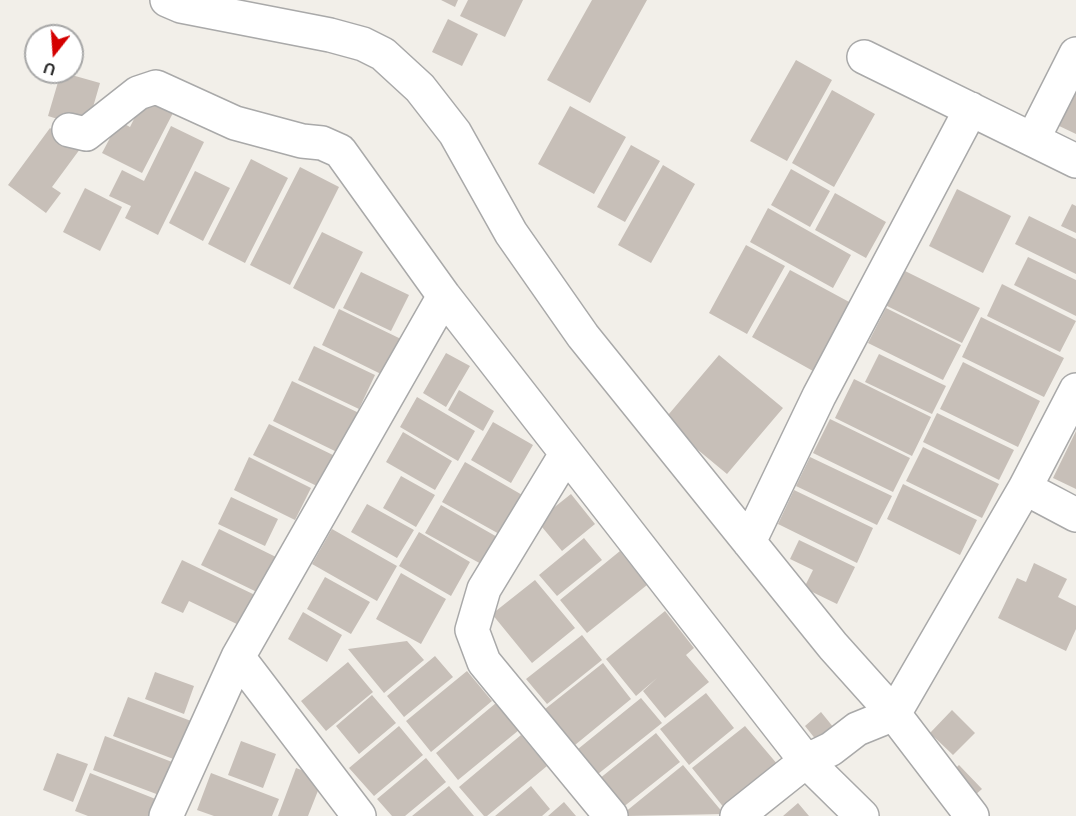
<!DOCTYPE html>
<html>
<head>
<meta charset="utf-8">
<style>
  body { margin:0 }
  #map { position:relative; width:1076px; height:816px; overflow:hidden; background:#f2efe9; font-family:Lato,sans-serif }
  canvas { display:block }
  .north { position:absolute; left:24px; top:24px; width:60px; height:60px; box-sizing:border-box; background:#fff; border:2px solid #a7a7a7; border-radius:50%; rotate:197deg; font-size:16px; font-weight:700; line-height:24px; text-align:center; color:#222 }
  .north::after { content:''; display:block; margin:auto; width:21px; height:27px; background:#d40000; clip-path:polygon(50% 0,100% 100%,50% 72%,0 100%) }
</style>
</head>
<body>
<div id="map">
<canvas width="1076" height="816"></canvas>
<div class="north">U</div>
</div>
<script>
const ctx = document.querySelector('canvas').getContext('2d');
ctx.lineJoin = 'round';
function paint(path, color) { ctx.fillStyle = color; ctx.fill(path, 'evenodd'); }
const poly = rows => new Path2D(rows.map(r => 'M' + r).join(''));
function strokePath(path, color, width, dash) { ctx.strokeStyle = color; ctx.lineWidth = width; ctx.lineCap = dash ? 'butt' : 'round'; ctx.setLineDash(dash || []); ctx.stroke(path); }
paint(poly([
  [441,0,458,0,455,7],
  [468,0,523,0,505,37,460,16],
  [592,0,647,0,590,103,547,80],
  [448,19,478,34,462,66,432,52],
  [796,60,832,80,787,161,750,141],
  [61,72,100,83,87,128,48,116],
  [1076,80,1076,134,1055,124],
  [832,90,875,114,834,187,792,163],
  [144,99,173,113,142,173,102,153,119,121,130,127],
  [570,106,626,137,594,194,538,164],
  [171,126,204,142,158,235,125,218,131,206,109,196,122,170,144,181],
  [50,128,80,149,52,187,61,193,46,213,8,185],
  [631,145,660,161,625,222,597,207],
  [251,159,288,178,245,263,208,244],
  [663,165,695,184,651,263,618,245],
  [300,167,339,187,290,285,250,265],
  [791,169,830,191,810,227,771,205],
  [195,171,230,188,203,241,169,223],
  [85,188,122,207,100,251,63,232],
  [957,189,1011,216,983,273,929,246],
  [835,193,886,222,866,258,815,230],
  [1072,204,1076,206,1076,233,1061,226],
  [768,208,851,255,833,288,750,242],
  [1029,216,1076,239,1076,274,1015,244],
  [322,232,363,252,334,309,293,288],
  [746,245,785,266,747,334,709,313],
  [1028,257,1076,280,1076,316,1014,285],
  [790,270,851,303,813,371,752,337],
  [903,270,980,308,962,343,885,305],
  [361,272,409,295,391,331,343,308],
  [1002,284,1076,321,1060,352,987,316],
  [886,308,961,345,943,380,868,343],
  [339,309,401,339,383,375,322,345],
  [981,317,1064,358,1044,397,962,357],
  [314,346,375,375,359,409,298,380],
  [446,353,470,366,446,407,423,393],
  [879,354,946,386,932,414,865,382],
  [719,355,783,408,727,474,663,421],
  [963,362,1040,401,1018,447,940,409],
  [854,379,931,417,912,456,835,418],
  [292,381,359,413,339,453,273,421],
  [459,390,494,411,483,431,448,410],
  [417,397,475,431,458,461,400,427],
  [937,413,1014,450,999,480,923,442],
  [830,419,910,458,893,492,813,453],
  [493,422,533,445,511,483,471,460],
  [269,424,335,456,319,487,253,455],
  [1076,431,1076,489,1053,478],
  [403,432,452,461,435,490,386,462],
  [923,447,999,484,982,518,906,481],
  [249,457,311,488,295,520,234,490],
  [810,457,892,496,877,525,796,486],
  [465,462,524,496,501,535,442,502],
  [401,476,435,495,416,527,383,508],
  [903,484,977,520,960,555,887,519],
  [794,490,873,528,857,563,778,524],
  [571,494,595,524,562,551,537,521],
  [231,497,278,519,265,546,218,524],
  [367,504,414,530,397,558,351,532],
  [441,505,499,538,483,565,425,533],
  [219,529,278,558,261,594,201,565],
  [332,529,397,566,377,601,312,564],
  [419,532,470,562,451,596,399,566],
  [584,538,602,560,557,596,539,575],
  [799,540,855,567,837,604,804,588,813,570,790,559],
  [620,551,647,585,587,633,560,600],
  [182,560,255,595,241,626,189,601,183,613,161,603],
  [1034,563,1067,579,1058,597,1076,606,1076,629,1066,651,998,618,1017,578,1026,582],
  [401,573,446,599,421,644,376,619],
  [325,577,370,602,351,634,307,609],
  [535,580,575,628,532,663,492,614],
  [665,611,694,648,686,655,709,682,665,718,643,691,657,678,636,696,606,659],
  [303,612,342,635,327,662,288,639],
  [582,635,602,660,547,704,526,679],
  [407,641,424,660,384,693,348,649],
  [435,656,453,677,404,717,387,696],
  [348,662,373,692,326,731,301,701],
  [603,663,631,699,575,745,545,709],
  [467,671,492,701,431,752,406,721],
  [155,672,194,686,184,714,145,699],
  [706,693,734,728,689,765,660,729],
  [372,695,396,723,359,754,336,726],
  [128,697,191,721,176,760,113,736],
  [641,698,662,723,598,774,578,749],
  [496,703,519,730,458,780,436,753],
  [952,710,975,733,953,755,930,733],
  [821,712,838,733,821,746,805,726],
  [399,726,423,755,374,796,349,768],
  [745,726,778,765,725,809,692,768],
  [656,733,680,762,622,808,599,779],
  [521,735,547,766,487,816,484,816,459,787],
  [105,736,172,762,159,795,93,770],
  [241,741,276,754,263,788,228,775],
  [57,753,88,764,73,802,43,790],
  [426,758,446,782,405,816,392,816,377,799],
  [683,765,724,814,627,816,624,813],
  [959,765,982,789,968,801,946,777],
  [296,768,323,778,308,816,278,816],
  [90,773,158,800,152,816,88,816,75,811],
  [211,773,279,799,272,816,214,816,197,810],
  [449,786,474,816,412,816],
  [531,786,550,809,542,816,495,816],
  [564,802,576,816,548,816],
  [798,803,809,816,783,816]
]), '#c7bfb8');
const minor = poly([
  [167,0,181,6,330,35,363,44,383,54,420,88,455,133,511,233,583,336,833,646,894,714,972,816],
  [864,57,1076,161],
  [69,130,86,134,138,93,156,87,235,123,302,141,322,143,340,151,444,296,806,761,862,816],
  [1033,139,1076,54],
  [566,454,484,589,472,630,484,662,611,816],
  [1025,488,1076,515],
  [749,542,819,396,971,109],
  [238,657,359,816],
  [166,816,238,657,444,296],
  [737,816,806,761,831,749,857,729,894,714,1025,488,1076,390]
]);
strokePath(minor, '#a9a9a9', 36);
strokePath(minor, '#fff', 33);
</script>
</body>
</html>
